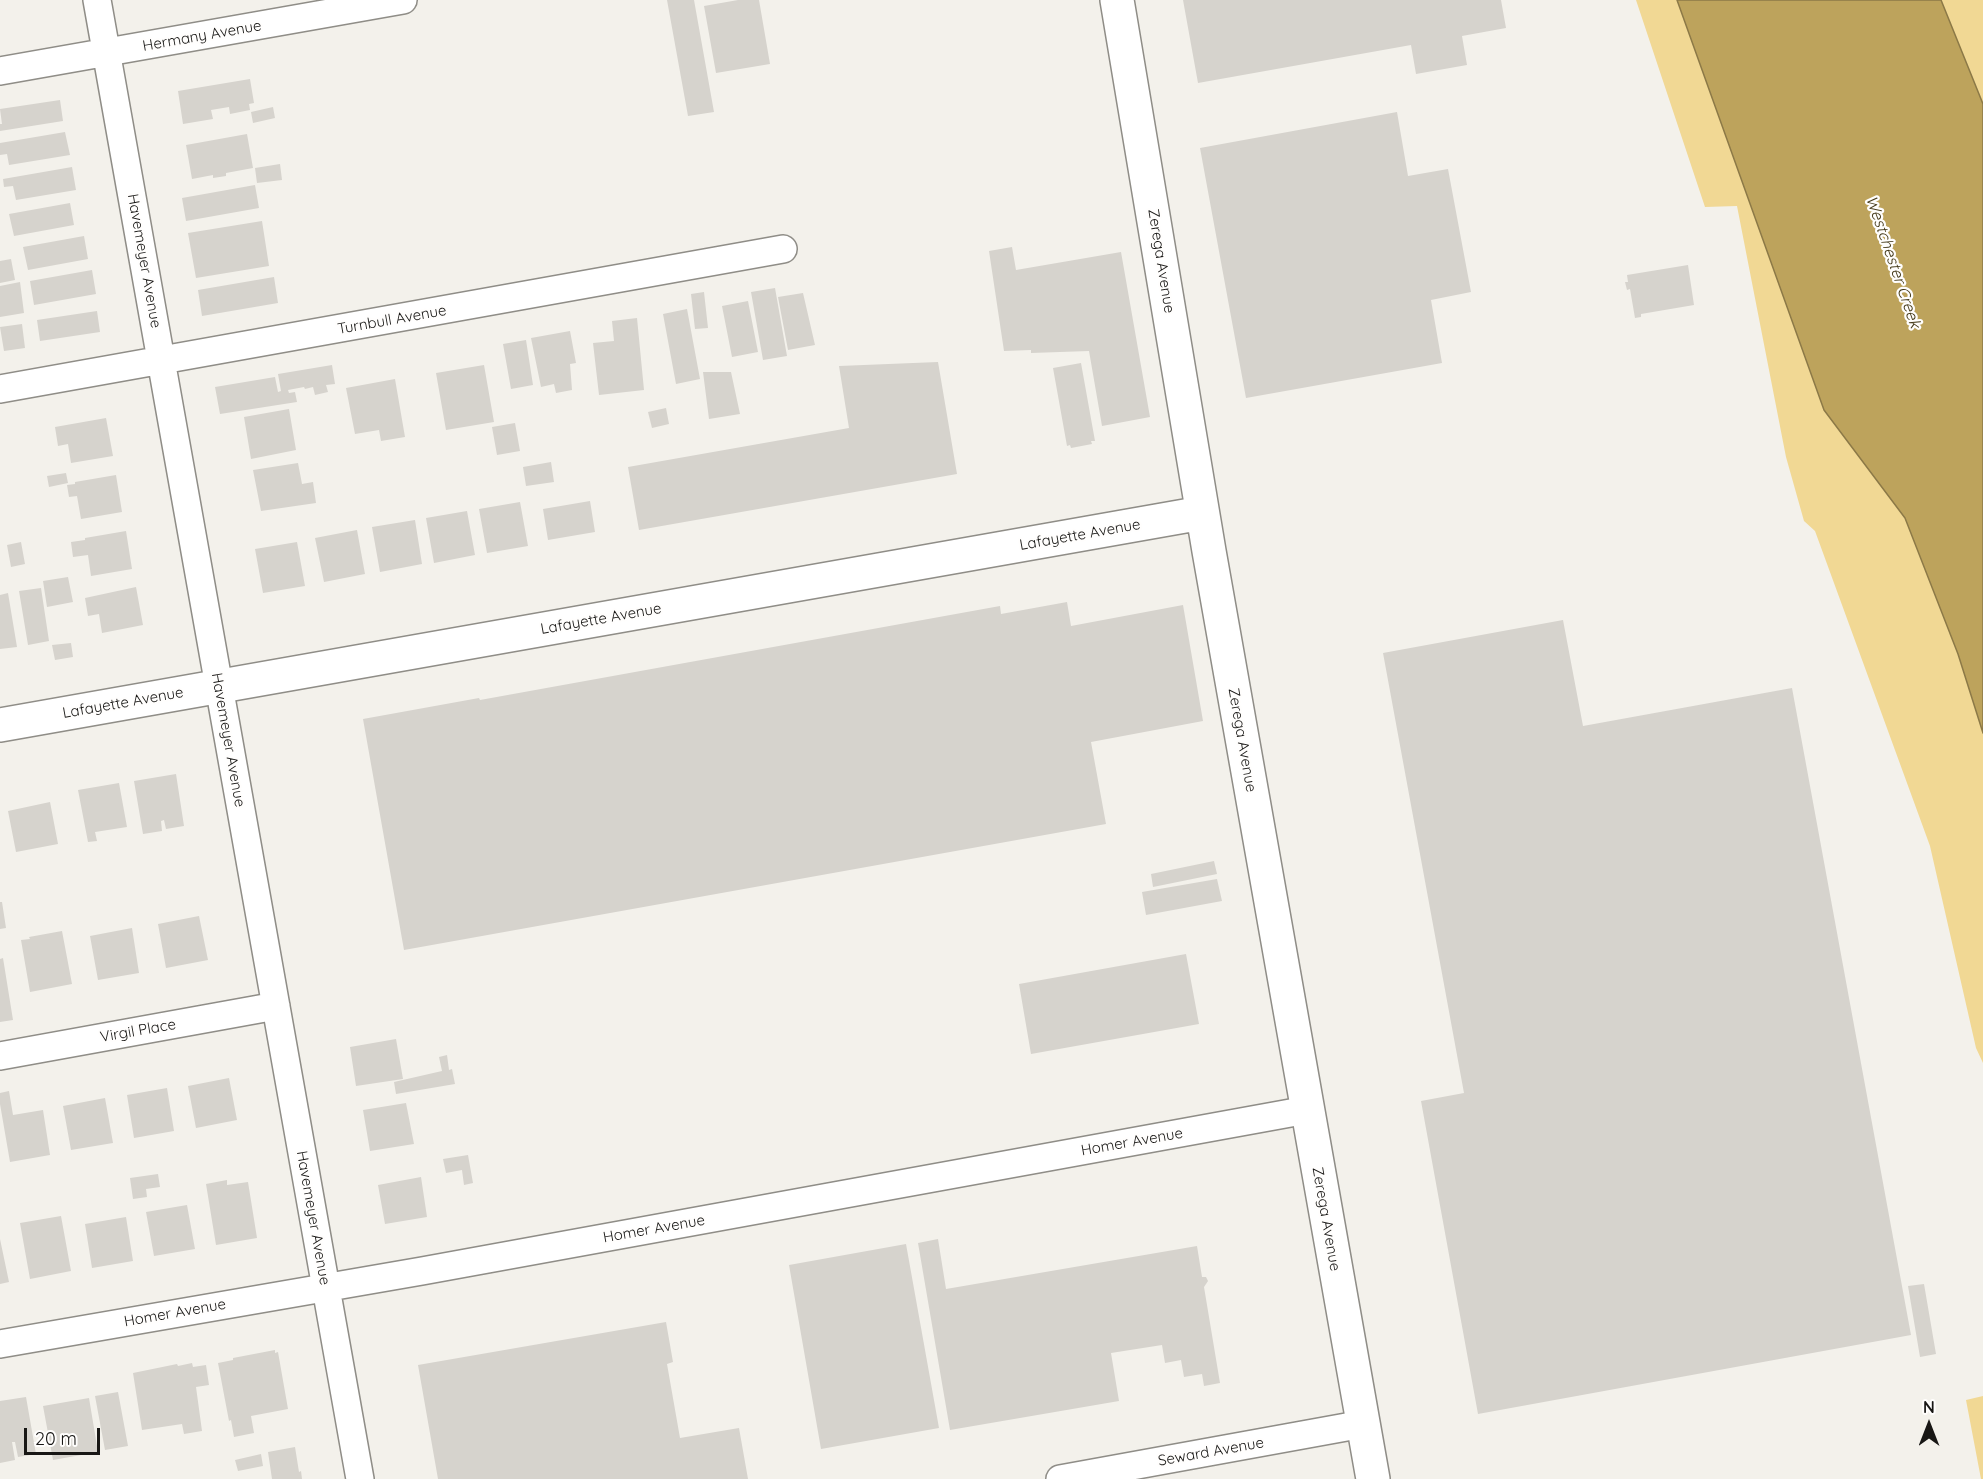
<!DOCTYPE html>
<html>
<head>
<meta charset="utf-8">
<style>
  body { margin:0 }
  #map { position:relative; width:1983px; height:1479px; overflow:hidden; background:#f3f1eb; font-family:Quicksand,sans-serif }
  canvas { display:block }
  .north { position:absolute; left:1899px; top:1395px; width:60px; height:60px; -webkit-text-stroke:4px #fffefd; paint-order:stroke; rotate:0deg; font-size:16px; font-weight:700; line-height:24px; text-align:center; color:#181715 }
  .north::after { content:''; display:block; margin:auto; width:21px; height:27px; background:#181715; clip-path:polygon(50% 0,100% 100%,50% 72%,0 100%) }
  .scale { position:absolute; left:24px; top:1428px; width:76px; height:27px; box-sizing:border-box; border:3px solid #181715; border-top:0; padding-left:8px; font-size:18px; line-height:21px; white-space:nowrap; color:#181715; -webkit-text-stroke:4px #fffefd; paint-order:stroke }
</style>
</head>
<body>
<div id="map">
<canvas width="1983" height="1479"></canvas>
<div class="north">N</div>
<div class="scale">20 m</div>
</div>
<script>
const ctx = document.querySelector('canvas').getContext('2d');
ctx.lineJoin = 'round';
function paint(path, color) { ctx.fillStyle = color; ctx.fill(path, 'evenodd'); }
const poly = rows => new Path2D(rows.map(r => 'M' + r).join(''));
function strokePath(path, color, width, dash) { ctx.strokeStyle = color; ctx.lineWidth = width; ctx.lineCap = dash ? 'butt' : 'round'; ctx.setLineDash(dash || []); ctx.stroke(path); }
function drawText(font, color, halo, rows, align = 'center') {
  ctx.font = font + ' Quicksand,sans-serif'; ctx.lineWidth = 4.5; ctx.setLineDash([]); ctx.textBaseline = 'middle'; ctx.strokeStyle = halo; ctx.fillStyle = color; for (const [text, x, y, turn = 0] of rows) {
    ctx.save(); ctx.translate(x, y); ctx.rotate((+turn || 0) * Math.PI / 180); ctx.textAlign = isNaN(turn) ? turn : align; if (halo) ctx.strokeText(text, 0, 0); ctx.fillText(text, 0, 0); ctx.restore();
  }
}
paint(poly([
  [1636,0,1677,0,1824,410,1905,518,1958,654,1983,733,1983,1063,1976,1048,1930,846,1815,531,1804,521,1786,457,1737,206,1705,207],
  [1941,0,1983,0,1983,104],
  [1983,1396,1983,1479,1981,1479,1966,1400]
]), '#f1d894');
const water = poly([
  [1677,0,1941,0,1983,104,1983,733,1958,654,1905,518,1824,410,1677,0]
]);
paint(water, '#bda35c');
strokePath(water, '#8c7947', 1.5);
paint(poly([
  [667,0,694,0,714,112,688,116],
  [738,0,759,0,770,64,716,73,704,6],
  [1183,0,1501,0,1506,28,1462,36,1467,65,1416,74,1411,45,1198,83],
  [250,79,254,103,249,104,250,110,230,114,229,107,211,110,213,119,183,124,178,91],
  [60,100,63,121,0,131,0,124,2,124,0,109],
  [273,107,275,118,253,123,251,112],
  [1397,112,1408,176,1448,169,1471,292,1431,300,1442,363,1246,398,1200,148],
  [65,132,70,155,9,165,7,154,0,155,0,143],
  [247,134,253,168,226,173,226,176,213,178,213,175,192,179,186,145],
  [280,164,282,180,257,183,255,168],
  [72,167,76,190,16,200,13,186,4,187,3,179],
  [255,185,259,208,186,221,182,198],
  [70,203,74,225,14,236,9,214],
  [262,221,269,266,196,278,188,233],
  [84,236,88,259,28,270,23,247],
  [1012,247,1016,270,1121,252,1150,417,1102,426,1089,351,1031,353,1031,350,1004,351,989,251],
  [11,259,15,280,0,283,0,261],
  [1688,265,1694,305,1641,314,1641,317,1635,318,1630,289,1627,290,1625,282,1628,282,1627,275],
  [92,270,96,294,34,305,30,281],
  [274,277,278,303,202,316,198,290],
  [20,282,24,313,0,317,0,286],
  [775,288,787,356,763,360,751,292],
  [704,292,708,328,695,329,691,294],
  [803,293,815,345,788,350,778,297],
  [748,301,758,352,732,357,722,306],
  [687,309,700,379,676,384,663,314],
  [97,311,100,332,40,341,37,320],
  [637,318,644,390,599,395,593,343,614,341,612,321],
  [22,324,25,348,4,351,0,327],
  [570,331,576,363,570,364,572,390,556,393,554,384,541,387,531,338],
  [526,340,533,385,511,389,503,344],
  [938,362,957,474,639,530,628,467,849,428,839,366],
  [1081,363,1095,441,1091,441,1092,444,1071,448,1070,445,1067,446,1053,368],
  [332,365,335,384,326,385,328,392,315,395,313,387,305,389,304,387,288,390,289,393,295,392,297,402,220,414,215,387,275,377,278,392,281,391,278,374],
  [484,365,494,422,446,430,436,373],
  [703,372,731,372,740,414,709,419],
  [395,379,405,437,381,441,379,430,355,434,346,388],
  [666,408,669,424,652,428,648,412],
  [289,409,296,450,251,459,244,417],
  [106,418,113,456,71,463,68,444,58,446,55,427],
  [515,423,520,451,497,455,492,427],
  [551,462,554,482,526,486,523,467],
  [298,463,302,484,313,482,316,503,261,511,253,470],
  [66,473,68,483,49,487,47,476],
  [116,475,122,512,81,519,77,496,69,497,67,485,75,484,75,482],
  [590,501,595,532,548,540,543,509],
  [520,502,528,546,487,553,479,509],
  [467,511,475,555,434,563,426,518],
  [415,520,422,564,380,572,372,527],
  [357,530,365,574,324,582,315,538],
  [126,531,132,569,91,576,88,555,73,557,71,542,85,540,85,538],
  [21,542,25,564,11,567,7,545],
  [297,542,305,586,263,593,255,549],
  [68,577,73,602,47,607,43,581],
  [136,587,143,625,102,633,99,614,88,616,85,598],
  [41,588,49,641,28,645,19,591],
  [8,593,17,647,0,649,0,595],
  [1067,602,1071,626,1183,605,1203,721,1091,742,1106,824,404,950,363,719,479,698,480,700,1000,606,1001,614],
  [1563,620,1583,726,1792,688,1911,1335,1478,1414,1421,1101,1464,1093,1383,653],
  [71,643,73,657,55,660,52,645],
  [176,774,184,826,166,829,164,820,161,821,162,831,143,834,134,781],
  [119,783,127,827,95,832,97,841,88,842,78,790],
  [50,802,58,844,16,852,8,811],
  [1214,861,1217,874,1153,887,1151,874],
  [1217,879,1222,901,1146,915,1142,892],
  [0,902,2,902,6,928,0,929],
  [199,916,208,960,166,968,158,924],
  [132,928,139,973,98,980,90,936],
  [62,931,72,984,30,992,21,940,30,939,29,937],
  [1186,954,1199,1024,1031,1054,1019,984],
  [3,958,13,1020,0,1022,0,959],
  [396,1039,403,1079,356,1086,350,1047],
  [447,1055,449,1070,452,1069,455,1084,396,1094,394,1082,442,1071,439,1057],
  [229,1078,237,1120,196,1128,188,1086],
  [167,1088,174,1131,134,1138,127,1095],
  [9,1091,13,1115,43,1110,50,1155,10,1162,0,1104,0,1093],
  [105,1098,113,1143,71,1150,63,1106],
  [406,1103,414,1144,370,1151,363,1110],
  [468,1155,473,1183,464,1185,462,1170,446,1173,443,1159],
  [158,1174,160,1187,146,1189,147,1197,133,1199,130,1178],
  [421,1177,427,1217,385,1224,378,1185],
  [227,1180,227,1185,248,1182,257,1238,216,1245,206,1184],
  [187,1205,195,1249,154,1256,146,1212],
  [61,1216,71,1271,30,1279,20,1223],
  [126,1217,133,1261,92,1268,85,1224],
  [0,1239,9,1282,0,1284],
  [938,1239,946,1289,1197,1246,1202,1277,1206,1277,1208,1281,1204,1287,1220,1383,1204,1386,1202,1374,1184,1377,1181,1360,1165,1363,1162,1345,1111,1353,1119,1401,950,1430,918,1243],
  [906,1244,939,1428,821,1449,789,1265],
  [1924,1284,1936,1354,1920,1357,1908,1286],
  [666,1322,673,1362,667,1364,680,1438,739,1428,748,1479,438,1479,418,1365],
  [275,1350,275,1353,278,1352,288,1409,251,1416,254,1433,234,1437,231,1420,229,1421,218,1363,233,1360,233,1358],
  [192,1363,193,1367,206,1365,209,1385,196,1387,202,1431,184,1434,182,1424,142,1430,133,1373,177,1364,178,1366],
  [118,1392,128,1446,105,1450,95,1396],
  [26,1397,36,1454,18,1457,15,1442,12,1442,15,1460,0,1463,0,1401],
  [89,1398,98,1452,53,1460,43,1406],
  [295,1447,299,1472,301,1471,302,1479,272,1479,268,1452],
  [261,1454,263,1466,238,1471,235,1460]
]), '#d6d3cd');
const street = poly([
  [97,0,360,1479],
  [0,71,403,0],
  [0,389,783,249],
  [0,1056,276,1006],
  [0,1344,422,1271,1307,1110],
  [1060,1479,1363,1424]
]);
const secondary = poly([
  [1117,0,1209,551,1373,1479],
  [0,725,1202,513]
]);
strokePath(street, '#8f8d87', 30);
strokePath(secondary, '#8f8d87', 36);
strokePath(street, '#fff', 27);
strokePath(secondary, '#fff', 33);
drawText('15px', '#181715', '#fffefd', [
  ["Hermany Avenue",202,36,-10],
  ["Havemeyer Avenue",144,261,80],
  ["Zerega Avenue",1161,261,81],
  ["Turnbull Avenue",392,320,-10],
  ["Lafayette Avenue",1080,535,-10],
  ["Lafayette Avenue",601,619,-10],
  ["Lafayette Avenue",123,703,-10],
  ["Havemeyer Avenue",228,740,80],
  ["Zerega Avenue",1242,740,80],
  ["Virgil Place",138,1031,-10],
  ["Homer Avenue",1132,1142,-10],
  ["Havemeyer Avenue",313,1218,80],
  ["Zerega Avenue",1326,1219,80],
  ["Homer Avenue",654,1229,-10],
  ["Homer Avenue",175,1313,-10],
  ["Seward Avenue",1211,1452,-10]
]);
drawText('italic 16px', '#443919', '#fffefd', [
  ["Westchester Creek",1893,262,71]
]);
</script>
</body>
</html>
